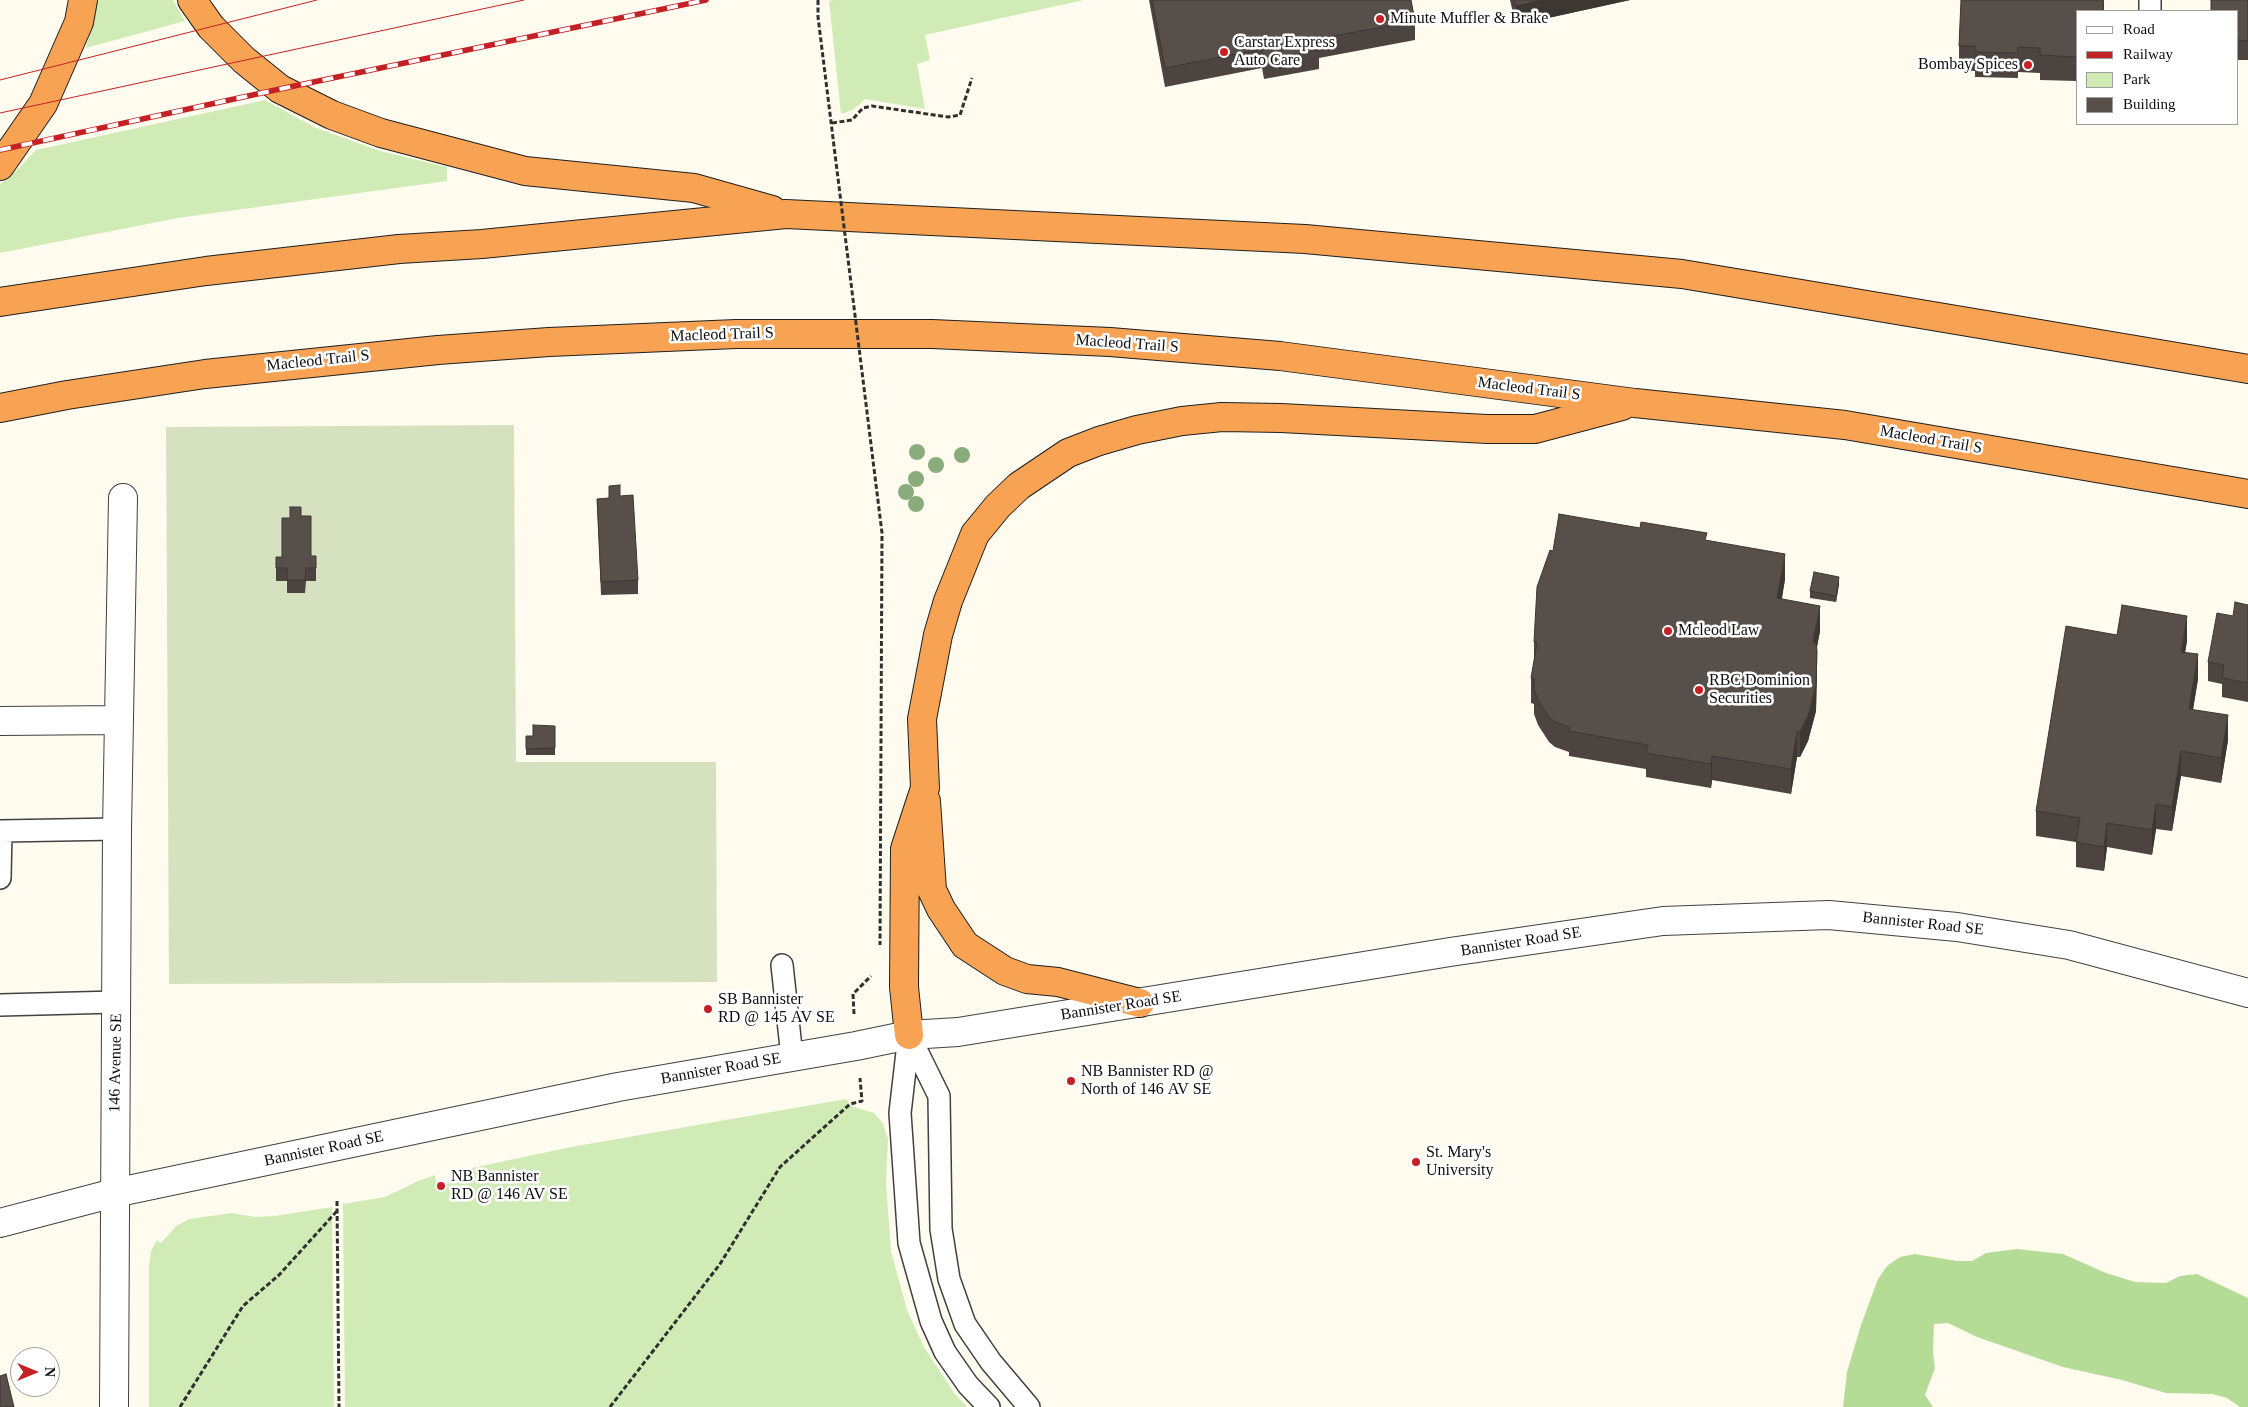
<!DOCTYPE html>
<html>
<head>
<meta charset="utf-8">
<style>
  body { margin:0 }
  #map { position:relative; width:2248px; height:1407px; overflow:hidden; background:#fffcef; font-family:Georgia,serif }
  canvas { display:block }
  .legend { position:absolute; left:2076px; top:10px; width:162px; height:115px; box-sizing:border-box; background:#fff; border:1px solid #9f9f9f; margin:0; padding:6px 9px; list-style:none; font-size:15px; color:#0e0e0e }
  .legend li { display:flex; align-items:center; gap:10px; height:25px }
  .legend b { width:25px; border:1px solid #9f9f9f }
  .north { position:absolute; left:10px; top:1347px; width:50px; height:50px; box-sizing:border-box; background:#fff; border:1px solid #9f9f9f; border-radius:50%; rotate:90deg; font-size:14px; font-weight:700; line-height:20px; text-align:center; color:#0e0e0e }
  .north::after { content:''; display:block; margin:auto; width:18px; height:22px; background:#c32125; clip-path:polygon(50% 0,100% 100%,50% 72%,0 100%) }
</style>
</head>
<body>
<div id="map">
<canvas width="2248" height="1407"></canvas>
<ul class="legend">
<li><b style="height:6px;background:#fff"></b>Road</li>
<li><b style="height:6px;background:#c32125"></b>Railway</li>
<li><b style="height:14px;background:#d1ebb7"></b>Park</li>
<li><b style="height:14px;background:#574f4a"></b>Building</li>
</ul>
<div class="north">N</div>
</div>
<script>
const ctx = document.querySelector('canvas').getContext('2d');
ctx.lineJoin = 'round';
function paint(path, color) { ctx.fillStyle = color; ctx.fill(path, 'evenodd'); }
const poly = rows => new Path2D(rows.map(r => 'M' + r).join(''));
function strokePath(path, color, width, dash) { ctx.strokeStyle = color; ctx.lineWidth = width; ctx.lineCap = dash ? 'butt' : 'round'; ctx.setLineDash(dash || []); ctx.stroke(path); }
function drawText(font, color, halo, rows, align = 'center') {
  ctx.font = font + ' Georgia,serif'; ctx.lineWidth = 5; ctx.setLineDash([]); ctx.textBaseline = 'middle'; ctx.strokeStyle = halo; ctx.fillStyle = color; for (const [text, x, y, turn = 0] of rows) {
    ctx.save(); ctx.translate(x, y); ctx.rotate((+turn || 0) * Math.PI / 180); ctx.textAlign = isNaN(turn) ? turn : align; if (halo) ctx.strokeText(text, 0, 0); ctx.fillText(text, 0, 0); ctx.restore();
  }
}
paint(poly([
  [98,0,173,0,185,21,86,48],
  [834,0,1084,0,925,35,930,60,917,64,925,109,865,99,853,110,841,114,829,1],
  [265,100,314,127,380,151,447,167,447,181,178,218,0,253,0,184,15,172,36,150],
  [846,1099,851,1106,874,1113,883,1123,888,1139,886,1183,891,1251,907,1310,924,1347,954,1393,967,1407,345,1407,343,1204,385,1197,418,1181,435,1175,437,1186,454,1182,453,1172,467,1169,571,1147],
  [332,1207,334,1407,149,1407,149,1266,151,1251,157,1240,161,1243,176,1226,189,1219,232,1213,255,1217,275,1216]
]), '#d1ebb7');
paint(poly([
  [2017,1249,2063,1254,2106,1273,2135,1282,2166,1283,2180,1276,2197,1274,2248,1298,2248,1407,2240,1407,2227,1398,2212,1394,2166,1393,2122,1380,2063,1367,1977,1337,1948,1323,1934,1324,1933,1353,1935,1368,1925,1395,1933,1407,1843,1407,1847,1372,1861,1325,1878,1279,1887,1266,1900,1257,1915,1254,1957,1261,1972,1261,1986,1253]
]), '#b4dc96');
paint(poly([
  [514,425,516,762,716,762,717,982,169,984,166,427]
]), '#d6e2bf');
const service = poly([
  [2150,0,2150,11],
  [0,878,1,831,117,829],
  [782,965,792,1057],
  [0,1005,116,1002],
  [909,1035,939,1096,941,1229,949,1279,965,1324,991,1362,1029,1407],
  [909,1035,900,1113,909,1243,931,1321,945,1352,968,1385,989,1407]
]);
const minor = poly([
  [0,721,119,720],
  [114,1407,117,829,123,498]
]);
const tertiary = poly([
  [0,1223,114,1193,618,1087,856,1046,909,1035,958,1032,1450,952,1663,921,1829,915,1957,927,2069,945,2248,993]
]);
const motorway = poly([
  [192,0,211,27,244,60,280,89,332,115,381,133,525,171,694,188,772,210],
  [0,166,43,104,79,22,83,0],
  [0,302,206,271,399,249,482,244,786,214,1305,239,1682,274,2248,369],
  [0,408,67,395,205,374,438,350,549,342,736,334,932,334,1110,342,1280,356,1635,403,1845,425,2248,494],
  [926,801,932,890,941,909,965,945,1005,971,1027,979,1058,982,1140,1003],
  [909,1035,904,987,905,849,925,788,922,719,938,635,948,601,975,534,998,506,1019,486,1068,453,1099,441,1137,430,1182,421,1222,417,1281,418,1487,429,1535,429,1622,406]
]);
strokePath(service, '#414141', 24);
strokePath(minor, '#414141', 30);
strokePath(tertiary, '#414141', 30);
strokePath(motorway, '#1f1f1f', 30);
strokePath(poly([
  [832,123,852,120,863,108,872,106,948,117,960,115,972,78],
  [854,1014,853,994,871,976],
  [337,1201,339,1407],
  [180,1407,243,1306,279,1275,337,1211],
  [610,1407,720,1264,780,1167,850,1104,862,1101,860,1078]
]), '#303030', 3, [5, 2.5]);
strokePath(service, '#fff', 21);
strokePath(minor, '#fff', 28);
strokePath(tertiary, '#fff', 28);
strokePath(motorway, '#f8a354', 28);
strokePath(poly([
  [0,80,317,0],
  [0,113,524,0]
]), '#c32125', 1);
const rail = poly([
  [0,150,280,89,706,0]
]);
strokePath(rail, '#c32125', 5.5);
strokePath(rail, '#fff', 4, [11]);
strokePath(poly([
  [818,0,818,17,882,533,880,945]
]), '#303030', 3, [5, 2.5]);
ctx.fillStyle = '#8aab7b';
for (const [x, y] of [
  [917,452],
  [962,455],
  [936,465],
  [916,479],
  [906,492],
  [916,504]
]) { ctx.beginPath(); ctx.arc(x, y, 8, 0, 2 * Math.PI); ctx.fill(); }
paint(poly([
  [1149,0,1411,0,1415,21,1415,40,1319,58,1319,69,1264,79,1262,68,1165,87],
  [1510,0,1630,0,1516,25],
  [2104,0,2104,11,2077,11,2077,81,2040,80,2040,73,2018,72,2018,78,1975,77,1975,71,1959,70,1959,46],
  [2248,0,2248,60,2237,60,2237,11],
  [609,486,620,496,638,580,638,594,601,595,597,499,609,498],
  [301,516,311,556,316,556,316,581,306,581,305,593,287,593,287,581,276,581,276,557,282,557,290,518],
  [1707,541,1785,579,1782,599,1820,631,1817,647,1817,676,1816,711,1808,741,1800,757,1797,757,1791,794,1712,780,1711,788,1646,777,1646,769,1569,756,1569,752,1555,747,1549,742,1538,725,1534,714,1534,704,1531,703,1531,678,1534,662,1534,642,1553,551],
  [1839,584,1836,602,1810,598,1810,591],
  [2248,605,2248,702,2222,697,2222,684,2208,681,2208,662,2233,616],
  [2187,641,2185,652,2198,679,2193,709,2228,740,2221,783,2181,776,2172,831,2156,829,2152,855,2107,847,2104,871,2076,867,2076,842,2036,836,2036,811],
  [555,726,555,755,526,755,526,736,533,736]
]), '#4b4440');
paint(poly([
  [1542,0,1630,0,1516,25,1516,6],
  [1785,554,1785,579,1777,623,1777,598],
  [1839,577,1839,584,1836,602,1836,596],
  [1820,606,1820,631,1813,667,1813,642],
  [2187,616,2187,641,2181,677,2181,652],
  [1817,651,1816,711,1808,741,1800,757,1800,732],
  [2198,654,2198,679,2189,734,2189,709],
  [2228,715,2228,740,2221,783,2221,758],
  [1797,732,1797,757,1791,794,1791,769],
  [2181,751,2181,776,2172,831,2172,807],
  [1712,756,1712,780,1711,788,1711,764],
  [2156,804,2156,829,2152,855,2152,830],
  [2107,823,2107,847,2104,871,2104,847]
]), '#3d3734');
const building = poly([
  [1152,0,1411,0,1415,21,1317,39,1319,50,1264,60,1262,49,1165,68,1152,0],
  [1514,0,1542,0,1516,6,1514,0],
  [1961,0,2103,0,2103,11,2077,11,2077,57,2040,55,2040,48,2018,47,2018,53,1975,52,1975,46,1959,46,1961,0],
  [2211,0,2248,0,2248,41,2237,40,2237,11,2211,11,2211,0],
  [620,485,620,496,633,495,638,580,601,582,597,499,609,498,609,486,620,485],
  [290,507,301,507,301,516,311,516,311,556,316,556,316,568,306,568,305,580,287,580,287,568,276,568,276,557,282,557,282,518,290,518,290,507],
  [1559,514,1640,528,1641,522,1707,533,1705,540,1785,554,1777,598,1820,606,1813,642,1816,643,1817,651,1816,686,1808,716,1800,732,1797,732,1791,769,1712,756,1711,764,1646,753,1648,745,1569,731,1569,727,1555,722,1549,717,1538,700,1534,689,1534,679,1531,678,1537,643,1534,642,1537,587,1550,550,1553,551,1559,514],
  [1814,572,1839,577,1836,596,1810,591,1814,572],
  [2235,602,2248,605,2248,683,2222,678,2224,665,2208,662,2217,613,2233,616,2235,602],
  [2122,605,2187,616,2181,652,2198,654,2189,709,2228,715,2221,758,2181,751,2172,807,2156,804,2152,830,2107,823,2104,847,2076,842,2080,818,2036,811,2066,626,2117,635,2122,605],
  [533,725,555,726,555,748,526,749,526,736,533,736,533,725],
  [6,1374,14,1407,0,1407,0,1376,6,1374]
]);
paint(building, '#574f4a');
strokePath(building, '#3d3734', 1);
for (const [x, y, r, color] of [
  [1380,19,5,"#c32125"],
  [1224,52,5,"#c32125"],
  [2028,65,5,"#c32125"],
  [1668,631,5,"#c32125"],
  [1699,690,5,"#c32125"],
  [708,1009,5,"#c32125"],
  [1071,1081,5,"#c32125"],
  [1416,1162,5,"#c32125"],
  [441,1186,5,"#c32125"]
]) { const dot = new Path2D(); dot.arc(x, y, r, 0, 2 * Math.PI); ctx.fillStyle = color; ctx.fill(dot); strokePath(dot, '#fff', 2); }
drawText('16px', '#0e0e0e', '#fff', [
  ["Minute Muffler & Brake",1390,19],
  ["Carstar Express",1234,43],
  ["Auto Care",1234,61],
  ["Bombay Spices",2018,65,"right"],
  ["Mcleod Law",1678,631],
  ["RBC Dominion",1709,681],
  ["Securities",1709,699],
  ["SB Bannister",718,1000],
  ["RD @ 145 AV SE",718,1018],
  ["NB Bannister RD @",1081,1072],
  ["North of 146 AV SE",1081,1090],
  ["St. Mary's",1426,1153],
  ["University",1426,1171],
  ["NB Bannister",451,1177],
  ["RD @ 146 AV SE",451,1195]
], 'left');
drawText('16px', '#0e0e0e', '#fff', [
  ["Macleod Trail S",722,335,-2],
  ["Macleod Trail S",1127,344,4],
  ["Macleod Trail S",318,361,-6],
  ["Macleod Trail S",1529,389,7],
  ["Macleod Trail S",1931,440,10],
  ["Bannister Road SE",1923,924,6],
  ["Bannister Road SE",1521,942,-9],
  ["Bannister Road SE",1121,1006,-9],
  ["146 Avenue SE",116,1063,-89],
  ["Bannister Road SE",721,1069,-10],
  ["Bannister Road SE",324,1149,-12]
]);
</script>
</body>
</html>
